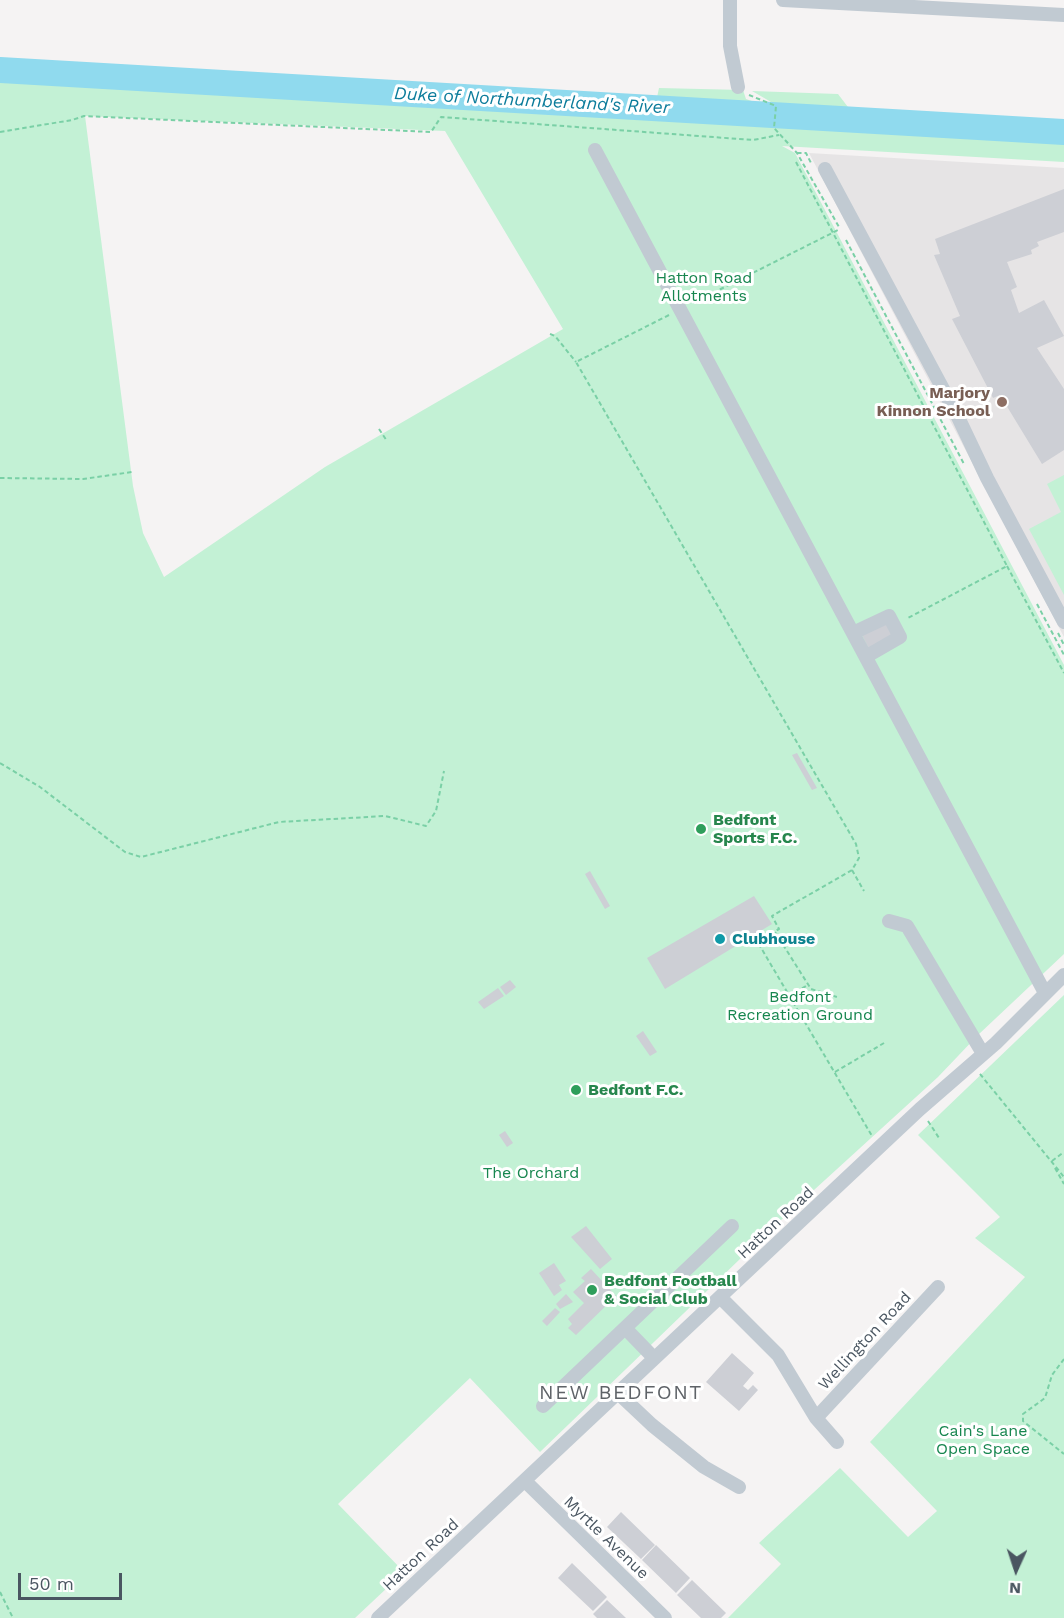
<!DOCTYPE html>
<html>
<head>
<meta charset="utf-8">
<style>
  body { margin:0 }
  #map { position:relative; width:1064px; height:1618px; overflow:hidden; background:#f5f3f3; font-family:"Work Sans",sans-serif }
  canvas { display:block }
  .north { position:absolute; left:986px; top:1540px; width:60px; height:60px; -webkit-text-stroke:4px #fff; paint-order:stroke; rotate:183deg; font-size:16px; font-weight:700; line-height:24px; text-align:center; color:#4a5661 }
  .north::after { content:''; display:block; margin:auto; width:21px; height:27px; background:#4a5661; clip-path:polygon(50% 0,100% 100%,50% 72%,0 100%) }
  .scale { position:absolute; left:18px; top:1573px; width:104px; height:27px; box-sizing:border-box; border:3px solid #4a5661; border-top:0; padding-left:8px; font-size:18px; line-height:21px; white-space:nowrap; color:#4a5661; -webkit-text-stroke:4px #fff; paint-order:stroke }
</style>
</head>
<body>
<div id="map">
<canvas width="1064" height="1618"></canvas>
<div class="north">N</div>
<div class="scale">50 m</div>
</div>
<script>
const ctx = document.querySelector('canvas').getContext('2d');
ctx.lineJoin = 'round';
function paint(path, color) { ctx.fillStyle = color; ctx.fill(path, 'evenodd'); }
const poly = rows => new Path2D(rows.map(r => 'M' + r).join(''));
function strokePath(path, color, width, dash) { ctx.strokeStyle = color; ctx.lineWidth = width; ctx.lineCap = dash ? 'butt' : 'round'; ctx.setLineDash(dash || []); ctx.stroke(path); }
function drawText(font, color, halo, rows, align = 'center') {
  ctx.font = font + ' "Work Sans",sans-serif'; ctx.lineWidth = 6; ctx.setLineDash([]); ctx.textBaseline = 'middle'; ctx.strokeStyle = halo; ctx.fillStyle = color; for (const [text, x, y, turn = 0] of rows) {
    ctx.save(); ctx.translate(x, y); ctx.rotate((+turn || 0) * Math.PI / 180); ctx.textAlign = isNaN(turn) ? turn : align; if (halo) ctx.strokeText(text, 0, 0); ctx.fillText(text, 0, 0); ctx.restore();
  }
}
paint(poly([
  [809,153,1064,168,1064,637]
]), '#e6e4e5');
paint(poly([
  [22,76,258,96,1064,142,1064,162,782,146,795,153,1064,665,1064,954,978,1035,938,1077,769,1231,540,1452,470,1378,338,1504,404,1572,355,1618,0,1618,0,77],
  [85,116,445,131,563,329,325,467,164,577,143,533,133,486],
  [659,88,743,90,746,99,772,108,656,102],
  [752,91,838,94,851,111,778,106],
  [1064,475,1064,595,1029,529,1061,512,1047,484],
  [1064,995,1064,1618,728,1618,781,1564,759,1543,840,1468,908,1537,937,1511,870,1442,1025,1277,975,1238,1000,1217,918,1135]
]), '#c3f1d5');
strokePath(poly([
  [0,70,1064,132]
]), '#90daee', 26);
paint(poly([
  [1064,189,1064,232,1037,242,1039,246,1031,250,1032,254,1007,262,1017,287,1011,290,1019,313,1044,300,1064,336,1037,348,1064,389,1064,450,1042,464,1000,395,993,398,952,319,960,316,934,255,940,254,935,239],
  [886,622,894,637,869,649,862,635],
  [797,753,817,788,812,790,792,755],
  [590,871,610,906,605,909,585,874],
  [754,896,772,924,665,989,647,958],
  [510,980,516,987,506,995,500,987],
  [498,988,504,996,484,1009,478,1002],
  [643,1031,657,1052,650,1056,636,1036],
  [505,1131,513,1143,507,1147,499,1135],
  [586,1226,612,1259,600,1269,571,1237],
  [554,1263,566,1281,559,1285,562,1290,554,1296,539,1273],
  [591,1269,616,1296,576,1335,568,1328,572,1324,568,1319,584,1303,573,1292,585,1281,581,1278],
  [566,1294,573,1302,560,1309,556,1304],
  [555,1308,560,1312,547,1326,542,1321],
  [732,1353,754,1373,743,1386,748,1390,753,1385,758,1390,739,1411,706,1382],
  [621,1512,655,1545,641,1559,607,1527],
  [656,1545,690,1578,676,1593,642,1560],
  [572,1563,607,1597,593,1611,558,1578],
  [692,1580,726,1613,721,1618,701,1618,677,1595],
  [607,1600,626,1618,597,1618,593,1614]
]), '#cdcfd5');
strokePath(poly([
  [749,95,776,106,774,128,797,153,839,227],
  [0,132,72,120,84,116,431,132,441,117,753,140,779,135],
  [797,153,806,153,811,163],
  [796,162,1007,566,906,619],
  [846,240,964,464],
  [693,303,840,229],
  [669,315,576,362,856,844,859,858,852,870,772,916,779,929,757,941,872,1136],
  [550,334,555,336,576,362],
  [379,429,387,441],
  [0,478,83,479,132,472],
  [1007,566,1064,673],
  [1037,604,1064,655],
  [1058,633,1064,645],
  [0,763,40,787,125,852,141,857,279,822,385,816,426,826,436,811,444,771],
  [852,870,864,891],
  [775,932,811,989,837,997],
  [789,996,808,985],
  [835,1072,884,1043],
  [980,1074,1064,1177],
  [928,1121,939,1138],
  [1052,1161,1064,1152],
  [1055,1168,1064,1184],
  [1064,1359,1052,1375,1045,1398,1023,1414,1023,1421,1064,1454],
  [0,1592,13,1618]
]), '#7ad0a6', 2, [4.5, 3]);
strokePath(poly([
  [730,0,730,46,738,87],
  [783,0,1064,15],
  [595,150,1045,993],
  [825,169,958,417,987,478,1064,622],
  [855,632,889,616,900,637,867,656],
  [889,921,907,926,982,1052],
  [720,1297,778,1355,816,1418,837,1442],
  [625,1328,654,1358],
  [618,1393,652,1425,704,1467,739,1487],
  [543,1406,732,1226],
  [816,1418,938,1287],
  [525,1481,665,1618],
  [378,1618,920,1109,996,1043,1064,975]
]), '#c1cad2', 14);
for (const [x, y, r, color] of [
  [1002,402,6,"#8d6e63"],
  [701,829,6,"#2e9e5b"],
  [720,939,6,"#0f9aa8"],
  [576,1090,6,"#2e9e5b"],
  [592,1290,6,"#2e9e5b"]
]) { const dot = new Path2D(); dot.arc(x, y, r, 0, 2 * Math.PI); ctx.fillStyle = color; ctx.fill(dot); strokePath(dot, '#fff', 2); }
drawText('16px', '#17864f', '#fff', [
  ["Hatton Road",704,278],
  ["Allotments",704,296],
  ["Bedfont",800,997],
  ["Recreation Ground",800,1015],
  ["The Orchard",531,1173],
  ["Cain's Lane",983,1431],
  ["Open Space",983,1449]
]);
drawText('bold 16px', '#785e54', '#fff', [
  ["Marjory",990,393],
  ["Kinnon School",990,411]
], 'right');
drawText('bold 16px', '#27864d', '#fff', [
  ["Bedfont",713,820],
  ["Sports F.C.",713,838],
  ["Bedfont F.C.",588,1090],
  ["Bedfont Football",604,1281],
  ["& Social Club",604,1299]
], 'left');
drawText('bold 16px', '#0d838f', '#fff', [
  ["Clubhouse",732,939]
], 'left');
drawText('16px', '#4a5661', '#fff', [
  ["Hatton Road",776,1223,-43],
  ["Wellington Road",865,1341,-47],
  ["Myrtle Avenue",606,1538,44],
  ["Hatton Road",421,1555,-43]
]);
drawText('italic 18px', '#0c7c9b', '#fff', [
  ["Duke of Northumberland's River",532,101,3]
]);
ctx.letterSpacing = '1.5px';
drawText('20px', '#5f6368', '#fff', [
  ["NEW BEDFONT",621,1393]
]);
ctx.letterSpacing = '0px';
</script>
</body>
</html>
